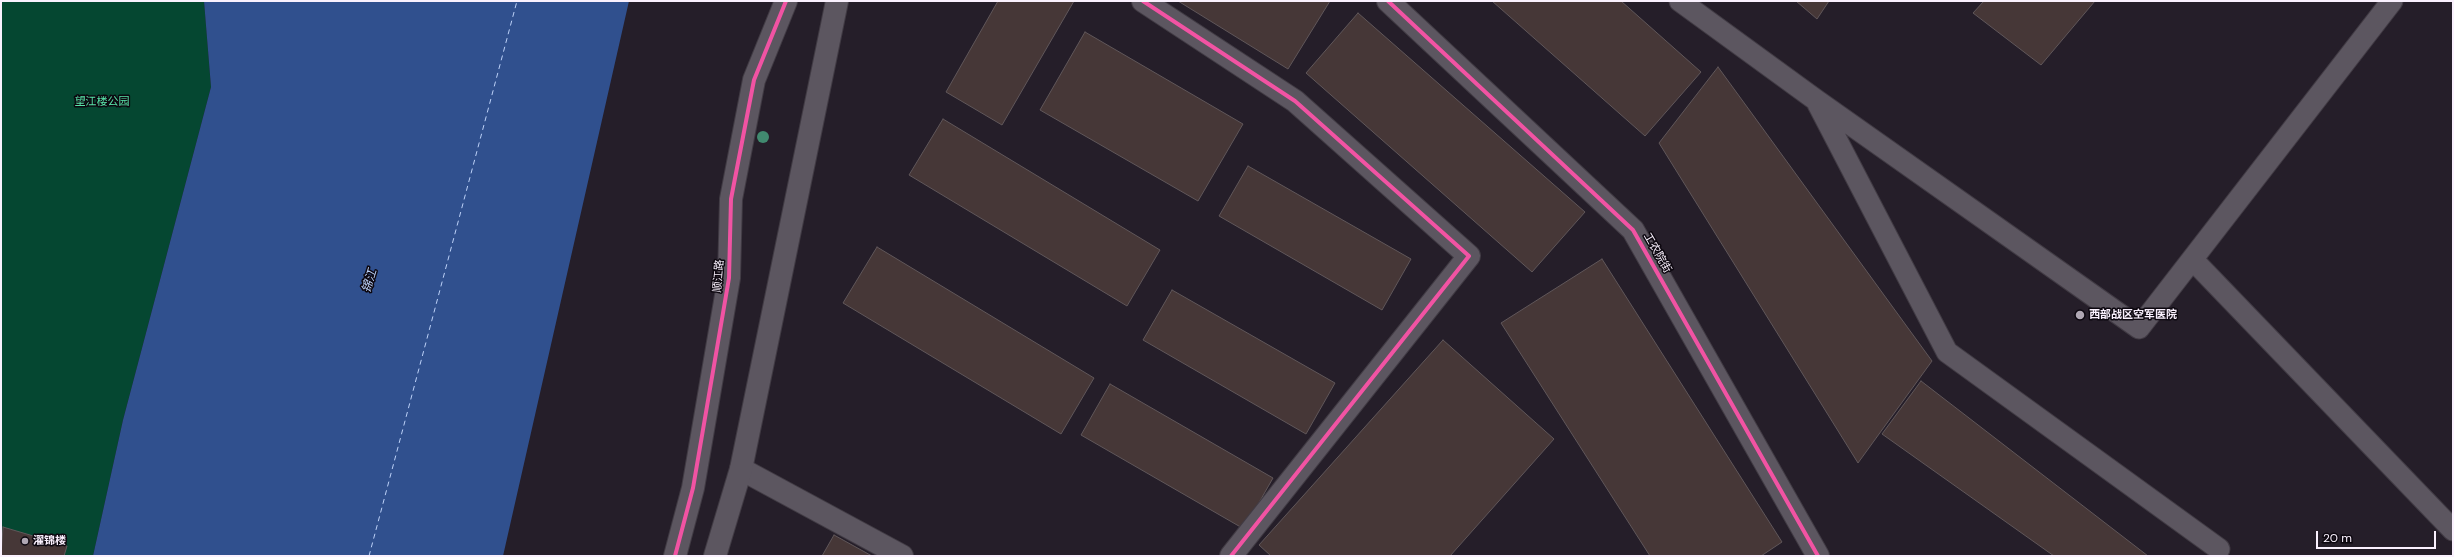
<!DOCTYPE html>
<meta charset="utf-8">
<style>
body{margin:0}
#map{position:relative;width:2454px;height:557px;overflow:hidden;background:#251e29;font-family:"DM Sans",sans-serif}
canvas{display:block}
.frame{position:absolute;inset:0;border:2px solid #faf1fe;pointer-events:none}
.scale{position:absolute;left:2316px;top:531px;width:120px;height:18px;box-sizing:border-box;border:2px solid #faf1fe;border-top:0;padding-left:5px;font-size:12px;line-height:14px;white-space:nowrap;color:#faf1fe;-webkit-text-stroke:3px #0c070f;paint-order:stroke}
</style>
<div id="map">
<canvas width="2454" height="557"></canvas>
<div class="frame"></div>
<div class="scale">20 m</div>
</div>
<script>
const c = document.querySelector('canvas').getContext('2d');
c.lineJoin = 'round';
function fill(path, color) {
  c.fillStyle = color;
  c.fill(path, 'evenodd');
}
function toPath(rows) {
  const path = new Path2D();
  for (const r of rows) {
    path.moveTo(r[0], r[1]);
    for (let i = 2; i < r.length; i += 2) path.lineTo(r[i], r[i + 1]);
  }
  return path;
}
function stroke(path, color, width, dash) {
  c.strokeStyle = color;
  c.lineWidth = width;
  c.lineCap = dash ? 'butt' : 'round';
  c.setLineDash(dash || []);
  c.stroke(path);
}
function label(font, color, halo, rows, align = 'center') {
  c.font = font + ' "DM Sans","Noto Sans SC",sans-serif';
  c.lineWidth = 3;
  c.setLineDash([]);
  c.textBaseline = 'middle';
  c.strokeStyle = halo;
  c.fillStyle = color;
  for (const [text, x, y, turn = 0] of rows) {
    c.save();
    c.translate(x, y);
    c.rotate((+turn || 0) * Math.PI / 180);
    c.textAlign = isNaN(turn) ? turn : align;
    if (halo) c.strokeText(text, 0, 0);
    c.fillText(text, 0, 0);
    c.restore();
  }
}
fill(toPath([
 [1,1,204,1,211,87,123,420,93,556,1,556]
]), '#054731');
fill(toPath([
 [204,1,629,1,503,556,93,556,123,420,211,87]
]), '#30508e');
stroke(toPath([
 [369,556,517,1]
]), '#bcd1f8', 1, [5, 4]);
const building = toPath([
 [998,1,1074,1,1002,125,946,92,998,1],
 [1178,1,1330,1,1288,69,1178,1],
 [1492,1,1621,1,1701,72,1645,136,1492,1],
 [1796,1,1829,1,1817,19,1796,1],
 [1984,1,2095,1,2041,65,1973,13,1984,1],
 [1358,13,1585,212,1532,272,1306,73,1358,13],
 [1085,32,1243,124,1198,201,1040,110,1085,32],
 [1718,67,1932,361,1858,463,1659,143,1718,67],
 [943,119,1160,250,1127,306,909,175,943,119],
 [1248,166,1411,259,1382,310,1219,216,1248,166],
 [877,247,1094,378,1061,434,843,303,877,247],
 [1602,259,1782,542,1761,556,1650,556,1501,323,1602,259],
 [1172,290,1335,383,1306,434,1143,340,1172,290],
 [1443,340,1554,439,1450,556,1271,556,1259,545,1443,340],
 [1921,381,2148,556,2054,556,1882,434,1921,381],
 [1110,384,1273,478,1244,529,1081,435,1110,384],
 [3,527,67,546,64,556,1,556,3,527],
 [834,535,872,556,822,556,834,535]
]);
fill(building, '#463737');
stroke(building, '#60575a', 1);
const service = toPath([
 [1680,1,1816,100,2139,328,2392,1],
 [1818,104,1947,352,2219,549],
 [2193,260,2453,530]
]);
const minor = toPath([
 [1143,1,1295,101,1469,256,1231,556],
 [1388,1,1633,230,1818,556],
 [741,469,902,556]
]);
const secondary = toPath([
 [675,556,693,488,729,278,731,199,754,80,786,1],
 [715,556,741,469,837,1]
]);
stroke(service, '#413b44', 23);
stroke(minor, '#413b44', 24);
stroke(secondary, '#413b44', 24);
stroke(service, '#5c5660', 21);
stroke(minor, '#5c5660', 22);
stroke(secondary, '#5c5660', 22);
stroke(toPath([
 [1143,1,1295,101,1469,256,1231,556],
 [1388,1,1633,230,1818,556],
 [675,556,693,488,729,278,731,199,754,80,786,1]
]), '#f153a3', 4);
c.fillStyle = '#418a6f';
for (const [x, y] of [
 [763,137]
]) {
  c.beginPath();
  c.arc(x, y, 6, 0, 2 * Math.PI);
  c.fill();
}
for (const [x, y, r, color] of [
 [2080,315,5,"#afa7b3"],
 [25,541,4,"#afa7b3"]
]) {
  const dot = new Path2D();
  dot.arc(x, y, r, 0, 2 * Math.PI);
  c.fillStyle = color;
  c.fill(dot);
  stroke(dot, '#0c070f', 1.5);
}
label('11px', '#58e3a8', '#0c070f', [
 ["望江楼公园",102,102]
]);
label('11px', '#faf1fe', '#0c070f', [
 ["工农院街",1657,253,60],
 ["顺江路",719,276,-85]
]);
label('bold 11px', '#faf1fe', '#0c070f', [
 ["西部战区空军医院",2089,315],
 ["濯锦楼",33,541]
], 'left');
label('italic 12px', '#bcd1f8', '#0c070f', [
 ["锦江",370,281,-73]
]);
</script>
